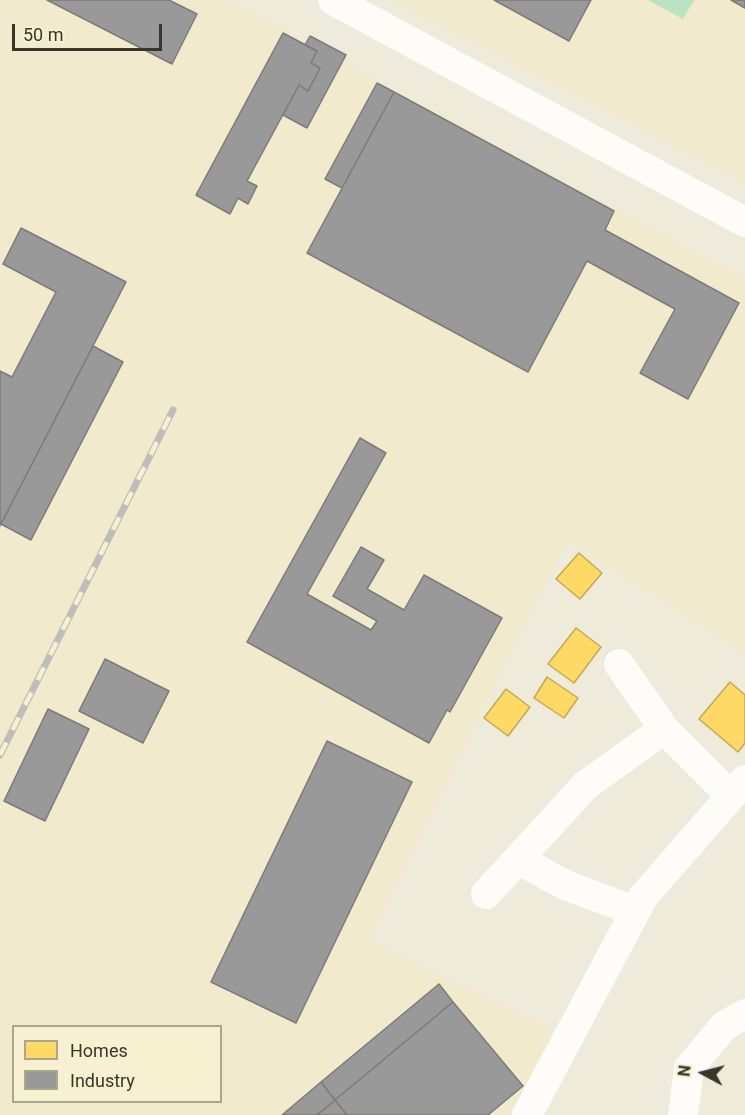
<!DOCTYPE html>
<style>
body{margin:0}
#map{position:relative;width:745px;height:1115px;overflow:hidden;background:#efebda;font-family:Roboto,sans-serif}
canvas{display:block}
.legend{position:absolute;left:12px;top:1025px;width:210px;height:78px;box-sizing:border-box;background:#f8f1d1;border:2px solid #aba68e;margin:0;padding:8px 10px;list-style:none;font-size:18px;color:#383529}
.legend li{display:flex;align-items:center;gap:12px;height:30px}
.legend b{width:30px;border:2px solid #aba68e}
.north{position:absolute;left:673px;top:1043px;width:60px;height:60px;-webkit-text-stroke:4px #f8f1d1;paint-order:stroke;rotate:277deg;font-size:16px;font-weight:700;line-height:24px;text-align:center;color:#383529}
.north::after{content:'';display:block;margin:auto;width:21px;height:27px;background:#383529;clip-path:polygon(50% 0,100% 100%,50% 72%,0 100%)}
.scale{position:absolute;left:12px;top:24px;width:150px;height:27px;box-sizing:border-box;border:3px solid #383529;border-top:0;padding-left:8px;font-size:18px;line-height:21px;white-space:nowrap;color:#383529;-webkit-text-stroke:4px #f8f1d1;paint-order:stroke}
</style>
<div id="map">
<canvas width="745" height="1115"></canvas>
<ul class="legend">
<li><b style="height:16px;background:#ffd966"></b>Homes</li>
<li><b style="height:16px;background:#999"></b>Industry</li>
</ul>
<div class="north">N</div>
<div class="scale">50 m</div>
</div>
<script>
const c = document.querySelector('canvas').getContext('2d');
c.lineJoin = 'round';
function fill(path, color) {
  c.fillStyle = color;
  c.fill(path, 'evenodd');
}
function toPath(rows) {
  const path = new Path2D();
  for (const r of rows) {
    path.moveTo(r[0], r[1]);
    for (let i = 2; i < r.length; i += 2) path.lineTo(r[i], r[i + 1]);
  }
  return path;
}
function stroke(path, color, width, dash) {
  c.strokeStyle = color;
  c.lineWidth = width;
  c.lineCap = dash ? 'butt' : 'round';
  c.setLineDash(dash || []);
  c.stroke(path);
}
fill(toPath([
 [0,0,224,0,261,17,745,279,745,654,567,540,368,940,549,1028,548,1091,531,1115,0,1115],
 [14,1026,220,1026,220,1102,14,1102],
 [391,0,745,0,745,182]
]), '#f1eacd');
fill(toPath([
 [648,0,694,0,683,19]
]), '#bae3c3');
const homes = toPath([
 [579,553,602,573,580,599,556,579,579,553],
 [576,628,601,647,574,683,548,664,576,628],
 [547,677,578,698,564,718,534,698,547,677],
 [730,682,745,695,745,743,738,752,699,719,730,682],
 [506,689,530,707,508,736,484,718,506,689]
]);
fill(homes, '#ffd966');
stroke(homes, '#c3a854', 1.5);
const industry = toPath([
 [47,0,169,0,197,14,172,64,47,0],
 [494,0,591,0,569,41,494,0],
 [731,0,745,0,745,8,731,0],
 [283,33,317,51,311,63,320,68,308,91,299,85,247,181,257,186,248,204,238,198,230,214,196,195,283,33],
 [310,36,346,55,307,128,283,115,299,85,308,91,320,68,311,63,317,51,305,45,310,36],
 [377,83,394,92,342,188,325,179,377,83],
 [394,92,614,211,605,230,739,303,688,399,640,373,675,309,587,261,528,372,307,253,394,92],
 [21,228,126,282,0,526,0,371,12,377,56,292,3,264,21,228],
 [93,346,123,362,31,540,1,524,93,346],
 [360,438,386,453,307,594,371,630,377,621,333,596,361,547,384,560,367,589,404,610,424,575,502,618,450,712,447,710,429,743,247,642,360,438],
 [105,659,169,691,143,743,79,711,105,659],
 [48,709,89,729,45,821,4,801,48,709],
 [327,741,412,782,296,1023,211,982,327,741],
 [439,984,453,1002,335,1100,321,1082,439,984],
 [453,1002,523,1086,488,1115,347,1115,335,1100,453,1002],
 [321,1082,335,1100,317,1115,282,1115,321,1082],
 [335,1100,347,1115,317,1115,335,1100]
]);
fill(industry, '#999');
stroke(industry, '#7c7b77', 1.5);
stroke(toPath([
 [333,0,745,222],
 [619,664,664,729],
 [518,859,565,885,635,911],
 [486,894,586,785,664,729,731,796],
 [527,1115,643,897,745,780],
 [683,1115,689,1068,724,1026,745,1014]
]), '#fdfcf9', 30);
const rail = toPath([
 [0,755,173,410]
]);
stroke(rail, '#bfbdb9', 7);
stroke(rail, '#f8f1d1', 4.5, [14]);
</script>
